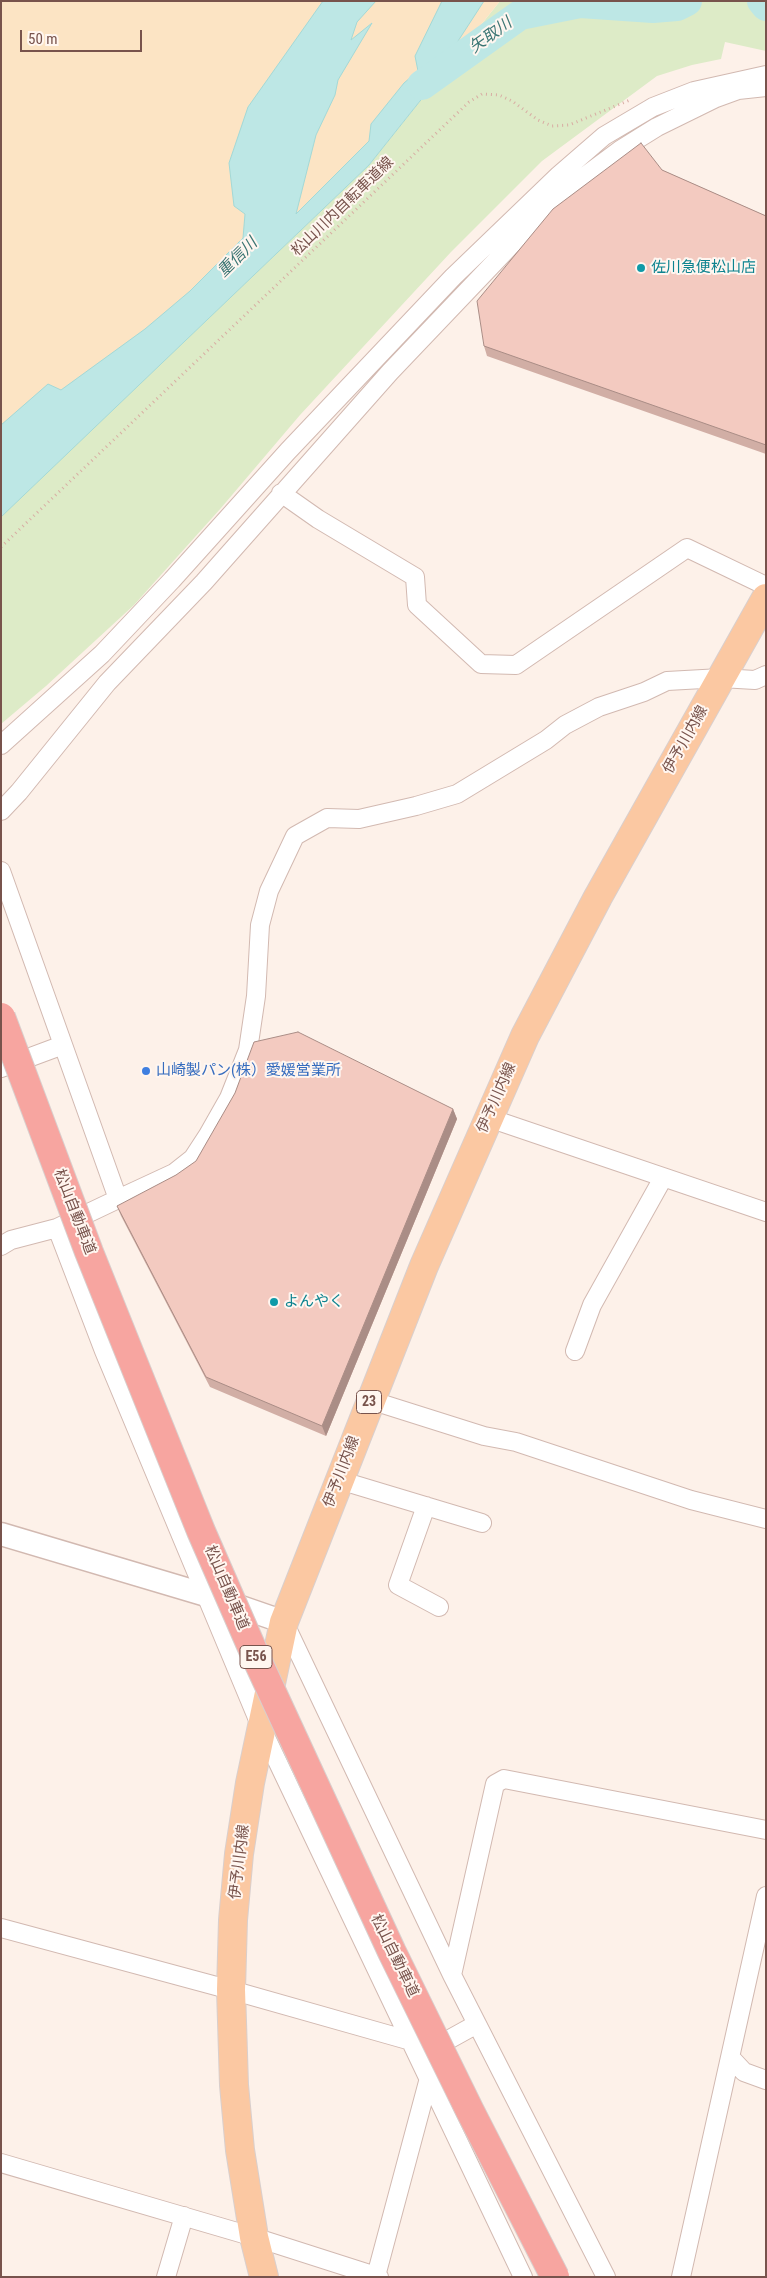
<!DOCTYPE html>
<meta charset="utf-8">
<style>
body{margin:0}
#map{position:relative;width:767px;height:2278px;overflow:hidden;background:#fdf1e9;font-family:"Roboto Condensed",sans-serif}
canvas{display:block}
.frame{position:absolute;inset:0;border:2px solid #78534c;pointer-events:none}
.scale{position:absolute;left:20px;top:30px;width:122px;height:22px;box-sizing:border-box;border:2px solid #78534c;border-top:0;padding-left:6px;font-size:15px;line-height:18px;white-space:nowrap;color:#78534c;-webkit-text-stroke:4px #fff6f0;paint-order:stroke}
</style>
<div id="map">
<canvas width="767" height="2278"></canvas>
<div class="frame"></div>
<div class="scale">50 m</div>
</div>
<script>
const c = document.querySelector('canvas').getContext('2d');
c.lineJoin = 'round';
function fill(path, color) {
  c.fillStyle = color;
  c.fill(path, 'evenodd');
}
function toPath(rows) {
  const path = new Path2D();
  for (const r of rows) {
    path.moveTo(r[0], r[1]);
    for (let i = 2; i < r.length; i += 2) path.lineTo(r[i], r[i + 1]);
  }
  return path;
}
function stroke(path, color, width, dash) {
  c.strokeStyle = color;
  c.lineWidth = width;
  c.lineCap = dash ? 'butt' : 'round';
  c.setLineDash(dash || []);
  c.stroke(path);
}
function label(font, color, halo, rows, align = 'center') {
  c.font = font + ' "Roboto Condensed","Noto Sans JP",sans-serif';
  c.lineWidth = 4;
  c.setLineDash([]);
  c.textBaseline = 'middle';
  c.strokeStyle = halo;
  c.fillStyle = color;
  for (const [text, x, y, turn = 0] of rows) {
    c.save();
    c.translate(x, y);
    c.rotate((+turn || 0) * Math.PI / 180);
    c.textAlign = isNaN(turn) ? turn : align;
    if (halo) c.strokeText(text, 0, 0);
    c.fillText(text, 0, 0);
    c.restore();
  }
}
fill(toPath([
 [500,1,766,1,766,51,725,42,721,59,692,65,657,76,542,161,451,252,300,415,221,508,134,605,46,686,1,724,1,516,369,165]
]), '#ddebc7');
fill(toPath([
 [1,1,500,1,369,165,1,516]
]), '#fce4c4');
const water = toPath([
 [323,1,376,1,357,22,351,40,372,23,338,80,335,95,316,135,296,214,369,141,371,124,404,83,418,71,415,56,442,1,484,1,449,55,428,91,369,165,1,517,1,425,48,384,61,390,145,329,190,291,243,238,245,214,234,206,229,163,248,107,323,1]
]);
fill(water, '#bde7e5');
stroke(water, '#a3d9d7', 1);
stroke(toPath([
 [762,1,766,6],
 [422,85,520,15,580,3,653,8,677,6,687,1]
]), '#bde7e5', 30);
const minor = toPath([
 [281,493,318,519,415,577,417,605,481,664,516,665,687,548,766,586],
 [1,745,102,654,172,580,288,451,453,277,559,175,604,136,653,107,694,91,766,75],
 [1,811,19,792,107,683,204,582,390,372,531,224,577,182,620,150,657,127,716,98,738,90,766,87],
 [1,871,118,1199,57,1228,11,1240,1,1246],
 [1,1068,63,1045],
 [489,1118,766,1212],
 [118,1199,174,1173,193,1158,208,1135,229,1098,248,1050,256,996,260,925,269,891,295,836,327,818,359,819,416,806,457,794,546,740,565,725,599,707,644,692,667,681,721,678,755,680,766,675],
 [57,1228,104,1351,261,1727,523,2277],
 [575,1351,592,1305,663,1178],
 [370,1400,484,1436,516,1442,691,1500,766,1519],
 [339,1480,482,1523],
 [426,1506,398,1585,439,1607],
 [284,1622,452,1975,606,2277],
 [1,1928,231,1990,411,2041],
 [452,1975,495,1784,504,1779,766,1830],
 [430,2050,477,2024],
 [730,2057,744,2072,766,2080],
 [1,2163,254,2237,379,2277],
 [376,2276,429,2078],
 [166,2277,184,2216],
 [681,2277,766,1896]
]);
const tertiary = toPath([
 [1,1534,206,1595,284,1622]
]);
const primary = toPath([
 [264,2277,254,2237,240,2150,234,2085,231,1990,233,1920,239,1854,250,1783,284,1622,424,1266,525,1036,598,897,766,598]
]);
stroke(minor, '#d2b9b1', 20);
stroke(tertiary, '#d2b9b1', 25);
stroke(primary, '#d9cfcd', 30);
stroke(toPath([
 [1,547,469,102,482,94,499,95,512,101,538,120,552,126,569,125,630,100]
]), '#d8ada3', 3, [1, 4]);
stroke(minor, '#fff', 18);
stroke(tertiary, '#fff', 22);
stroke(primary, '#fbc8a2', 28);
const motorwayBridge = toPath([
 [1,1017,89,1252,201,1531,259,1664,392,1952,470,2111,555,2277]
]);
stroke(motorwayBridge, '#d9cfcd', 30, []);
stroke(motorwayBridge, '#f7a5a0', 28);
fill(toPath([
 [662,170,766,216,766,454,487,356,484,346],
 [453,1109,457,1119,326,1436,210,1387,121,1216,117,1206]
]), '#d1aea5');
fill(toPath([
 [453,1109,457,1119,326,1436,322,1426]
]), '#aa8d86');
const building = toPath([
 [641,143,662,170,766,216,766,445,484,346,477,301,553,209,641,143],
 [298,1032,453,1109,322,1426,206,1377,117,1206,176,1175,196,1161,235,1093,254,1042,298,1032]
]);
fill(building, '#f3cac0');
stroke(building, '#aa8d86', 1);
for (const [x, y, r, color] of [
 [641,268,5,"#0f9aa8"],
 [146,1071,5,"#3f7fe0"],
 [274,1302,5,"#0f9aa8"]
]) {
  const dot = new Path2D();
  dot.arc(x, y, r, 0, 2 * Math.PI);
  c.fillStyle = color;
  c.fill(dot);
  stroke(dot, '#fff6f0', 2);
}
for (const [x, y, w] of [
 [369,1402,25],
 [256,1657,32]
]) {
  const box = new Path2D();
  box.roundRect(x - w / 2, y - 11.5, w, 23, 4);
  c.fillStyle = '#fff6f0';
  c.fill(box);
  stroke(box, '#78534c', 1);
}
label('bold 14px', '#78534c', null, [
 ["23",369,1402],
 ["E56",256,1657]
]);
label('15px', '#78534c', '#fff6f0', [
 ["松山川内自転車道線",343,207,-44],
 ["伊予川内線",686,740,-61],
 ["伊予川内線",497,1098,-66],
 ["松山自動車道",74,1212,69],
 ["伊予川内線",342,1472,-69],
 ["松山自動車道",226,1588,67],
 ["伊予川内線",240,1862,-83],
 ["松山自動車道",394,1956,64]
]);
label('15px', '#0d838f', '#fff6f0', [
 ["佐川急便松山店",651,268],
 ["よんやく",284,1302]
], 'left');
label('15px', '#366cbe', '#fff6f0', [
 ["山崎製パン(株）愛媛営業所",156,1071]
], 'left');
label('italic 16px', '#3c7674', '#fff6f0', [
 ["矢取川",491,36,-36],
 ["重信川",238,258,-45]
]);
</script>
